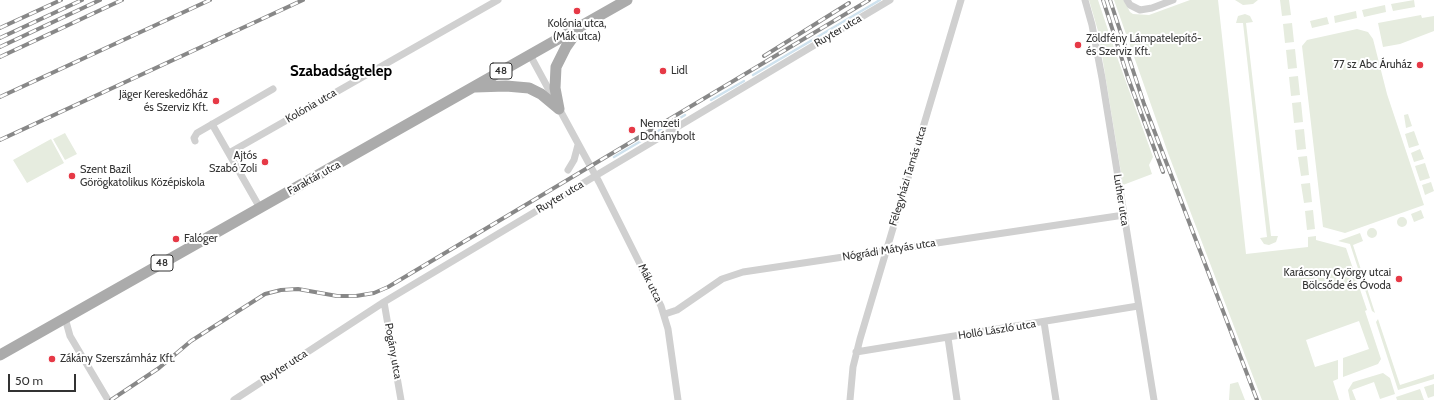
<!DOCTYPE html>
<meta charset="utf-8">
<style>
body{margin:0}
#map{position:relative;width:1434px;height:400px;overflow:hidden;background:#fff;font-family:Cabin,sans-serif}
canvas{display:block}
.scale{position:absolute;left:8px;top:374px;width:68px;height:18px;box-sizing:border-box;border:2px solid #333;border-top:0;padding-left:5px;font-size:12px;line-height:14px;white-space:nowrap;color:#333;-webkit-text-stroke:3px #fff;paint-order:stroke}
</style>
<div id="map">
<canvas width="1434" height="400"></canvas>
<div class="scale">50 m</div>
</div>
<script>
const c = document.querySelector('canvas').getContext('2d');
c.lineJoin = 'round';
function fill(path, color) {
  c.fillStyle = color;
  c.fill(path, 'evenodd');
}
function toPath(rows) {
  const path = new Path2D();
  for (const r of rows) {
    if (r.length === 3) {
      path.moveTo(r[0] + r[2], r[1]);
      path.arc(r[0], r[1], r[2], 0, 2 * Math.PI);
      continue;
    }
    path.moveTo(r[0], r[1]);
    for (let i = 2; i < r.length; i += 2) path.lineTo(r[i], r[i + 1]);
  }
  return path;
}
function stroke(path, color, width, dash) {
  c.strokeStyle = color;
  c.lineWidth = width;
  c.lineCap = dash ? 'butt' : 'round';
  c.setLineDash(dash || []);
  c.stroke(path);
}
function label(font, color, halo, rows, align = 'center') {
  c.font = font + ' Cabin,sans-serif';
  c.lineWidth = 4;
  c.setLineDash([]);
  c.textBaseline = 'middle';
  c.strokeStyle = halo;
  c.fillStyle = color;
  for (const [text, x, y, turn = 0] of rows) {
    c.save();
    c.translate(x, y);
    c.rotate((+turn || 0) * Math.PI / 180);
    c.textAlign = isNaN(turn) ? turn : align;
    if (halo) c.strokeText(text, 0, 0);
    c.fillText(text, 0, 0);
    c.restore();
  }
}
fill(toPath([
 [1089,0,1098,0,1116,54,1153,157,1149,165,1152,174,1123,185,1098,31],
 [1114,0,1124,0,1130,12,1133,14,1149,15,1190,0,1218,0,1246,254,1308,247,1308,237,1316,236,1316,240,1346,248,1367,310,1365,311,1381,359,1378,364,1343,377,1343,358,1369,349,1359,321,1306,340,1315,367,1338,360,1338,379,1333,381,1339,400,1262,400,1168,153],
 [1235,0,1258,0,1253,4,1243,5],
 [1280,0,1289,0,1291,15,1282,16],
 [1414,0,1415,7,1393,11,1391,4],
 [1385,5,1386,12,1364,17,1362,10],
 [1356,11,1357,18,1335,23,1334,16],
 [1245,14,1250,16,1253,22,1246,23,1271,236,1278,236,1276,242,1269,245,1264,244,1260,238,1267,237,1243,23,1236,23,1238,16],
 [1421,15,1422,18,1434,16,1434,31,1400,44,1383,47,1378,23],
 [1327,17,1329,24,1312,28,1310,21],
 [1292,23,1294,42,1285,43,1283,24],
 [1357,29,1368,32,1373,39,1387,94,1424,205,1345,233,1323,227,1302,46,1307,40],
 [1295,49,1297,68,1288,69,1286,50],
 [1298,76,1300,95,1291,96,1289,77],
 [1301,102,1303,122,1294,123,1292,103],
 [1408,114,1412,126,1406,128,1404,115],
 [1304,129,1306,149,1297,150,1295,130],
 [1414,131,1419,145,1409,148,1405,134],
 [65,133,77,154,65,160,53,139],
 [51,139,64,163,27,183,13,160],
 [1420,149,1424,159,1414,162,1411,153],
 [1307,156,1309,175,1301,176,1298,157],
 [1425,163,1430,178,1420,181,1415,166],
 [1431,182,1434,191,1425,195,1422,185],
 [1310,183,1312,202,1304,203,1301,184],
 [1313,210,1315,229,1307,230,1305,211],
 [1421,210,1424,218,1414,222,1411,214],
 [1402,222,5],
 [1372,233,5],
 [1360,233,1363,241,1353,245,1375,313,1372,311,1350,244,1338,241],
 [1378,319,1400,385,1434,374,1434,379,1398,390,1376,322],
 [1383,373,1390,378,1395,394,1380,399,1374,382,1352,390,1356,400,1350,400,1348,390,1353,382],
 [1238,382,1245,400,1229,400,1230,384],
 [1434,384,1434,396,1428,398,1424,387],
 [1420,389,1424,400,1397,400,1396,397]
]), '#e6ecdf');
stroke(toPath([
 [753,75,880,0],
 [711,100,744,81],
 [614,157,685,115]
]), '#cfe2ee', 2.5);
stroke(toPath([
 [1085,0,1092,25,1102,78,1154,400],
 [1127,0,1130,5,1140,10,1152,8,1173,0],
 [530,55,599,182,661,306,668,329,678,400],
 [212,124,260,208],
 [195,141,194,138,197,133,273,89],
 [229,153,498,0],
 [568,170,574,160,578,145],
 [384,302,401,400],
 [665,314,677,310,722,279,743,272,1124,215],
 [65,318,70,336,108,400],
 [1044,322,1056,400],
 [948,338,957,400],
 [856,352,1138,306],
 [234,400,384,302,890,0],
 [850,400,853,367,860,339,961,0]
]), '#d0d0d0', 7);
stroke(toPath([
 [475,87,506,86,529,88,541,94,559,109],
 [559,109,555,88,556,67,566,47,578,30],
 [0,355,627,0]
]), '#ababab', 11);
const rail = toPath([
 [1103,0,1128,78,1163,172],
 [1110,0,1144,104,1257,400],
 [0,28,61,0],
 [0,38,82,0],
 [0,47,100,0],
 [764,56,849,3],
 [0,57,122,0],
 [0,97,210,0],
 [0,140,303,0],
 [111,400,159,368,191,341,265,294,281,290,298,289,337,296,356,296,374,293,388,287,869,0]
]);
stroke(rail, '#888', 4);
stroke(rail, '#fff', 2.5, [8]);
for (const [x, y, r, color] of [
 [577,11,4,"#e63946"],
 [1078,45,4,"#e63946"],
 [1420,65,4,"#e63946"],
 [663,71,4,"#e63946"],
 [216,101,4,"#e63946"],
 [632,130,4,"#e63946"],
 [265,162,4,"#e63946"],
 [72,176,4,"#e63946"],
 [176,239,4,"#e63946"],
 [1399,279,4,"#e63946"],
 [52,359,4,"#e63946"]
]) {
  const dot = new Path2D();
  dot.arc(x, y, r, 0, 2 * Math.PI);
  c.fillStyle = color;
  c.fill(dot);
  stroke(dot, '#fff', 1.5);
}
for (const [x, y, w] of [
 [501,71,22],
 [162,263,22]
]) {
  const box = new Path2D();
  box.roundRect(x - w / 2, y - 8, w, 16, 3);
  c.fillStyle = '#fff';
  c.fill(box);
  stroke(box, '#333', 1);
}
label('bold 10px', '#333', null, [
 ["48",501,71],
 ["48",162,263]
]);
label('11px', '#333', '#fff', [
 ["Kolónia utca,",577,24,"center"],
 ["(Mák utca)",577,37,"center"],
 ["Zöldfény Lámpatelepítő-",1086,39],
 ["és Szerviz Kft.",1086,52],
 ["77 sz Abc Áruház",1412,65,"right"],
 ["Lidl",671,71],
 ["Jäger Kereskedőház",208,95,"right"],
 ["és Szerviz Kft.",208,108,"right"],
 ["Nemzeti",640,124],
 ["Dohánybolt",640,137],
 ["Ajtós",257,156,"right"],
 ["Szabó Zoli",257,169,"right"],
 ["Szent Bazil",80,170],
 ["Görögkatolikus Középiskola",80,183],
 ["Falóger",184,239],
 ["Karácsony György utcai",1391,273,"right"],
 ["Bölcsőde és Óvoda",1391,286,"right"],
 ["Zákány Szerszámház Kft.",60,359]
], 'left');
label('11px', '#333', '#fff', [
 ["Ruyter utca",838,31,-31],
 ["Kolónia utca",311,106,-30],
 ["Félegyházi Tamás utca",908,176,-73],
 ["Faraktár utca",314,178,-29],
 ["Ruyter utca",560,197,-31],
 ["Luther utca",1121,200,81],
 ["Nógrádi Mátyás utca",889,250,-9],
 ["Mák utca",650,283,64],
 ["Holló László utca",997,330,-9],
 ["Pogány utca",393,351,80],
 ["Ruyter utca",284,367,-33]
]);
label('bold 15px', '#000', '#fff', [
 ["Szabadságtelep",341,72]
]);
</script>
